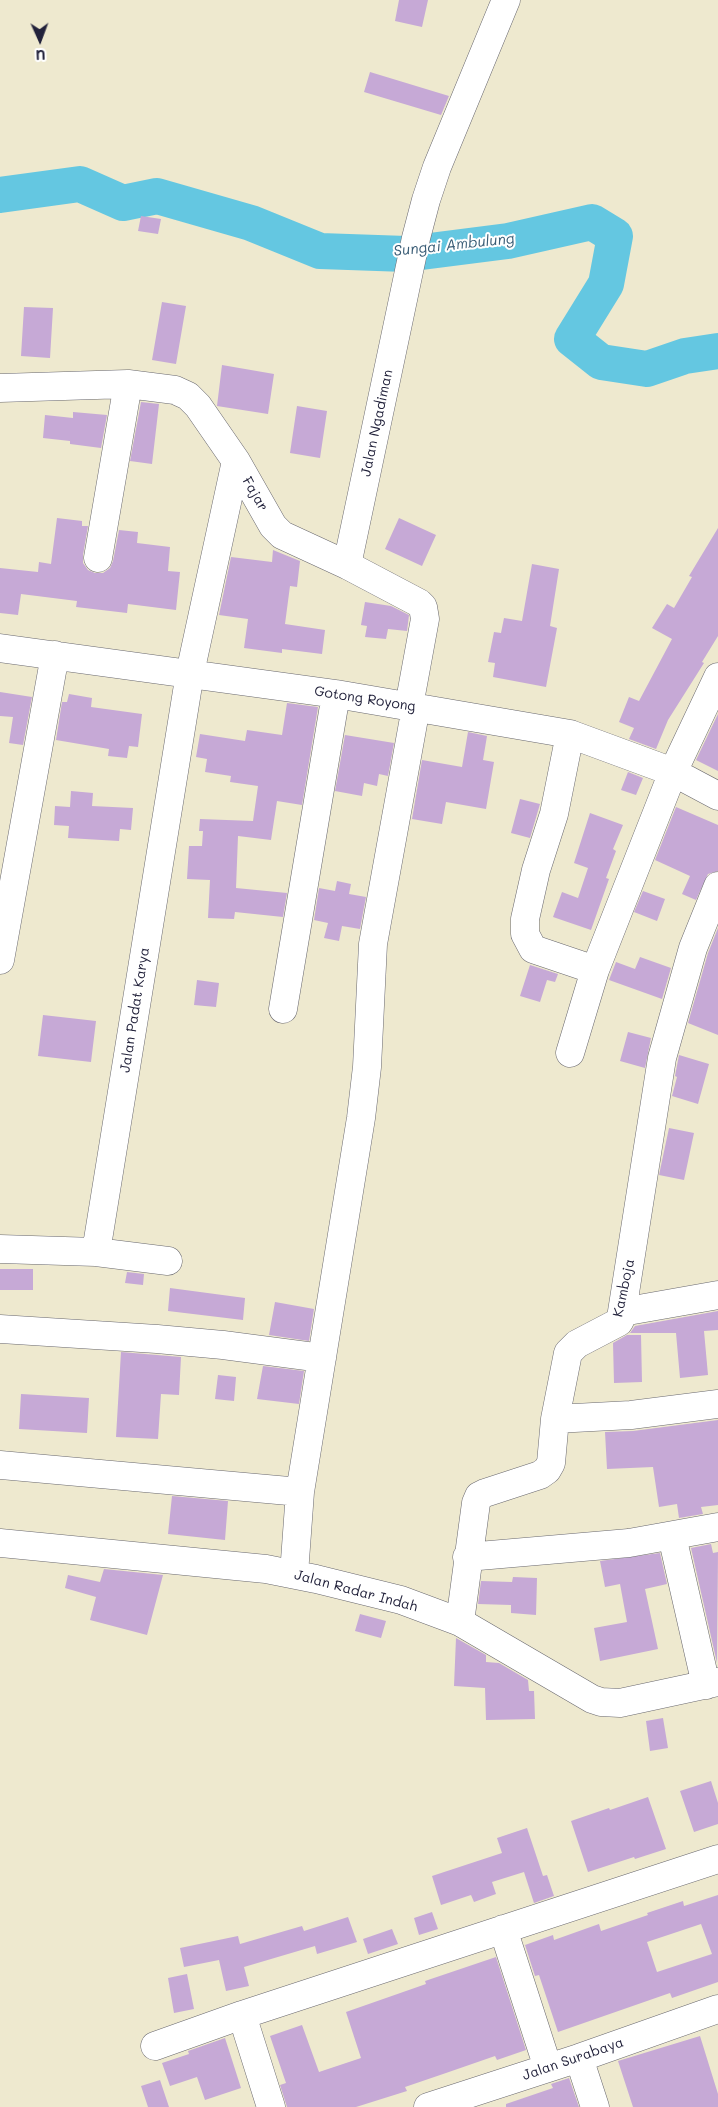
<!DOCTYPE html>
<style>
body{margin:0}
#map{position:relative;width:718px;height:2107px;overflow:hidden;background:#eee9cf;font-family:Mali,sans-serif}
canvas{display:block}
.north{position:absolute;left:15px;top:15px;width:50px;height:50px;-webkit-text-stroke:4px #fff;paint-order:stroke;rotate:178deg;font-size:14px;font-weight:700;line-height:20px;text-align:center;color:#22223b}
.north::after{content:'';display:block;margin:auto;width:18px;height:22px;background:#22223b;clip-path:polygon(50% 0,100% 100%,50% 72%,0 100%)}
</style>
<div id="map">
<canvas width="718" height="2107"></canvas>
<div class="north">U</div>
</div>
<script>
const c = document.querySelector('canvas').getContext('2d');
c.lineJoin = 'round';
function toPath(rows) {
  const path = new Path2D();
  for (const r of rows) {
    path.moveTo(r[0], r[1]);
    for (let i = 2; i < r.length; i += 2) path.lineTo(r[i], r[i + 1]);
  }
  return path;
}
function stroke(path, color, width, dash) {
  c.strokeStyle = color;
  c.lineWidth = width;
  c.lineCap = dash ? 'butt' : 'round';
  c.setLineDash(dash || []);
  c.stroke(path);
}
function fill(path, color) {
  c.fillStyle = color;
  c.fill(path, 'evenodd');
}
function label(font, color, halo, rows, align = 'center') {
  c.font = font + ' Mali,sans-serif';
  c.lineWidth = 4;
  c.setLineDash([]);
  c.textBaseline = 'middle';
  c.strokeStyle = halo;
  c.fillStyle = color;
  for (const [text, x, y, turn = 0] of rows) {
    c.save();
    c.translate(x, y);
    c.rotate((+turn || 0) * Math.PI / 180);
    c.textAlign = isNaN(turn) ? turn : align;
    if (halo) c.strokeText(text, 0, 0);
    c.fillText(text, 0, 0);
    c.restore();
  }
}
stroke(toPath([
 [0,195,80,184,123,203,157,196,251,223,320,251,406,254,508,241,592,222,615,236,606,284,572,339,601,362,647,369,685,356,718,351]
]), '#64c7e1', 36);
fill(toPath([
 [399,0,428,0,422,27,395,21],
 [370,72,449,96,441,115,364,92],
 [141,216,161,219,158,234,138,231],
 [162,302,186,306,176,364,152,360],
 [24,307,53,308,50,358,21,356],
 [222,365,274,374,268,414,217,406],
 [141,402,159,404,152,464,130,461],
 [297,406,327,411,320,458,290,453],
 [73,412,107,415,101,448,70,444,70,441,43,438,45,415,73,418],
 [57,518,82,521,82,526,88,526,83,555,83,563,88,570,95,573,103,573,110,568,113,561,119,530,138,532,137,543,170,547,168,571,180,572,176,610,128,604,127,613,76,607,77,601,21,594,18,615,0,613,0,568,38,572,39,562,51,564],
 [399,518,436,535,422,566,385,549],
 [718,528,718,636,702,662,704,663,668,720,656,749,629,739,634,728,619,722,629,697,639,701,672,639,652,628,667,604,674,608,692,577,689,576],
 [273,550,300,561,297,587,290,586,285,624,325,630,322,654,282,649,282,653,244,648,248,619,219,615,231,557,272,562],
 [532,564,559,569,550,626,557,628,546,687,493,677,495,663,488,662,494,632,501,633,504,618,522,621],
 [365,602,391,606,409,615,407,631,388,629,386,639,365,637,367,626,361,625],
 [0,692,32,697,23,745,9,743,13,717,0,716],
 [69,694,92,698,91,707,142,714,138,747,129,746,127,758,108,756,109,749,56,740,62,702,67,702],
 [287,703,318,707,302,805,277,801,271,840,238,836,236,888,287,893,283,917,235,912,234,919,208,918,210,880,187,879,189,846,202,846,203,831,199,831,200,819,253,821,258,786,230,782,231,776,205,772,207,759,196,757,200,734,245,741,247,730,282,735],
 [718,714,718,771,696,760],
 [468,732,487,736,483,760,494,762,486,809,446,802,442,824,412,819,422,760,462,767],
 [345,735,394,743,388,776,379,774,377,786,364,783,362,796,335,791],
 [628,772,643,778,636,795,621,790],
 [71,791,93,793,92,806,133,808,131,830,120,829,119,841,68,838,69,826,54,825,55,806,70,807],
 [520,799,540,804,530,838,511,833],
 [676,807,718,825,718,871,708,874,696,900,682,894,690,876,655,860],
 [590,813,623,825,613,849,616,851,606,878,609,879,591,930,553,917,562,892,578,898,588,868,574,863],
 [337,881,351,884,349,894,366,897,360,929,342,926,339,941,324,938,328,923,314,920,319,888,335,891],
 [643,891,665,899,657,921,634,912],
 [718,928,718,1035,688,1023,708,953],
 [640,957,671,968,662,999,609,980,616,962,635,969],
 [530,965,558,974,555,982,547,980,540,1002,520,996],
 [197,980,219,983,216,1007,194,1005],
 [43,1015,96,1021,91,1062,38,1056],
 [628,1032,651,1038,645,1068,620,1061],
 [679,1055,709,1064,698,1104,672,1096,677,1077,675,1076],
 [669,1128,694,1133,684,1180,659,1175],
 [0,1269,33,1269,33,1290,0,1290],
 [127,1272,144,1274,143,1285,125,1283],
 [170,1288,245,1298,243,1320,168,1311],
 [275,1302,314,1309,309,1341,269,1335],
 [718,1311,718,1330,704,1331,708,1375,680,1378,676,1333,630,1333,635,1326],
 [627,1335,641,1335,642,1382,614,1383,613,1343],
 [121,1352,181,1357,179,1395,161,1394,158,1439,116,1437],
 [263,1366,304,1371,299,1404,257,1399],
 [218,1375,236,1377,234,1401,215,1399],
 [21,1394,89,1398,87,1433,19,1429],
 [718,1420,718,1505,701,1507,703,1514,679,1518,677,1504,659,1507,653,1467,607,1469,605,1432,633,1431],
 [172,1496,228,1501,225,1540,168,1534],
 [711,1544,713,1553,718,1552,717,1663,691,1548],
 [660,1553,667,1584,645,1589,658,1649,600,1661,594,1628,627,1622,620,1584,605,1587,600,1561],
 [104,1569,163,1575,147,1635,90,1620,96,1597,65,1588,68,1575,100,1582],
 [513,1577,537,1578,536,1615,511,1613,511,1605,478,1604,481,1581,512,1582],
 [360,1614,386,1621,381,1638,355,1631],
 [456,1638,486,1655,486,1662,499,1663,528,1680,529,1691,534,1691,535,1719,486,1720,485,1688,454,1686],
 [663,1718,668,1748,650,1751,646,1721],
 [711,1781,718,1803,718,1824,694,1832,680,1791],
 [648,1797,666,1849,635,1859,634,1857,588,1872,571,1821,609,1808,610,1810],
 [527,1828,543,1876,547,1875,554,1896,534,1903,524,1872,492,1882,496,1894,474,1902,471,1895,441,1905,432,1876,502,1853,497,1838],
 [718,1895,718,1982,672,1998,670,1993,558,2032,539,1975,535,1976,525,1945,553,1935,554,1940,599,1924,601,1931,648,1915,647,1913,683,1901,684,1906],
 [701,1924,712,1954,657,1972,647,1942],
 [432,1912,438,1929,419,1935,414,1918],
 [348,1917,357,1942,317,1954,315,1946,244,1967,249,1986,226,1991,219,1960,184,1967,180,1948,238,1936,240,1944,302,1926,304,1931],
 [392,1929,398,1944,368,1954,363,1939],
 [496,1957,526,2050,497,2060,495,2056,446,2073,405,2087,407,2091,356,2107,287,2107,280,2085,286,2083,270,2036,302,2025,319,2072,361,2058,346,2012,426,1984,425,1981],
 [187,1974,194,2009,174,2013,168,1978],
 [700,2036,718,2094,718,2107,633,2107,618,2061],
 [225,2038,241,2088,205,2100,197,2077,170,2086,162,2063,189,2054,188,2051],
 [569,2078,579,2107,506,2107,506,2104,553,2088,551,2084],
 [160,2080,169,2107,148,2107,141,2086]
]), '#c6a9d6');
const minor = toPath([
 [0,388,128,384,175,390,188,396,198,406,236,461,273,526,282,535,347,565,419,603,423,607,425,619,409,706],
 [98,558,128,384],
 [347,565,416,238,426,200,437,167,506,0],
 [0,648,336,694,570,734,673,772,718,796],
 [570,734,554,814,536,870,525,919,525,934,533,949,595,970],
 [0,960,55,655],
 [283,1009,336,694],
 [570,1053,595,970,673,772,718,677],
 [0,1249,96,1252,190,673,236,461],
 [96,1252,168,1261],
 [622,1312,718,1295],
 [0,1329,157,1339,223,1345,322,1358],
 [555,1419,631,1415,718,1404],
 [0,1465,300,1492],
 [672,1536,706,1685],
 [0,1543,266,1569,316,1579,401,1600,460,1622,592,1699,601,1702,620,1703,718,1682],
 [467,1557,629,1543,718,1527],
 [294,1574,300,1492,361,1118,367,1067,373,944,416,707],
 [460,1622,476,1503,479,1496,485,1493,540,1475,547,1470,551,1463,555,1419,568,1353,577,1344,619,1322,621,1318,662,1058,693,948,718,886],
 [503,1929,548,2068],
 [242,2015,271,2107],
 [155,2046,242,2015,718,1859],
 [579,2058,595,2107],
 [428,2107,579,2058,718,2009]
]);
stroke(minor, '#69686f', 29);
stroke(minor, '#fff', 28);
label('14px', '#22223b', '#fff', [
 ["Jalan Ngadiman",377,423,-78],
 ["Fajar",255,494,60],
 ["Gotong Royong",365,699,9],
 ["Jalan Padat Karya",135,1010,-81],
 ["Kamboja",624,1288,-78],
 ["Jalan Radar Indah",356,1591,15],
 ["Jalan Surabaya",573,2059,-19]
]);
label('italic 15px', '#395c75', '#fff', [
 ["Sungai Ambulung",454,245,-6]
]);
</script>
